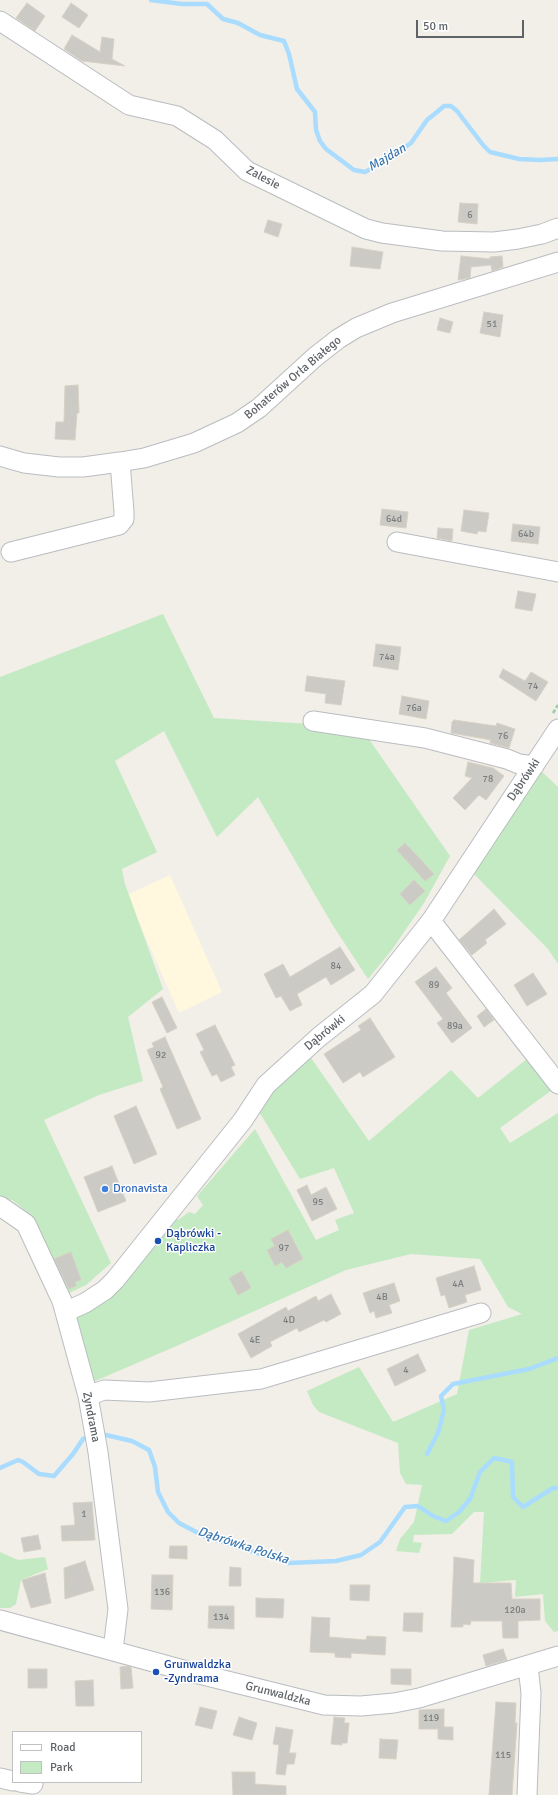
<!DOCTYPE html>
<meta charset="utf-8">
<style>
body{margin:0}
#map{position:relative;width:558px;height:1795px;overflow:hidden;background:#f1efe7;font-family:Signika,sans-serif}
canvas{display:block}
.legend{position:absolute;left:12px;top:1731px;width:130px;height:52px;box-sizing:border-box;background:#fff;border:1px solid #bfc1c3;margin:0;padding:5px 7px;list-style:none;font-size:12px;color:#5e6368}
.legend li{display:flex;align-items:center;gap:8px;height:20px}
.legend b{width:20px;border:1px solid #bfc1c3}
.scale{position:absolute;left:416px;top:20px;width:108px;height:18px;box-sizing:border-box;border:2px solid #5e6368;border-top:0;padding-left:5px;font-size:12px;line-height:14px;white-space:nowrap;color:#5e6368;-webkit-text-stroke:3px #fff;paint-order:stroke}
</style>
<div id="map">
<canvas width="558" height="1795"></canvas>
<ul class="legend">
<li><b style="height:5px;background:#fff"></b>Road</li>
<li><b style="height:11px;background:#c4eac3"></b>Park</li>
</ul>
<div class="scale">50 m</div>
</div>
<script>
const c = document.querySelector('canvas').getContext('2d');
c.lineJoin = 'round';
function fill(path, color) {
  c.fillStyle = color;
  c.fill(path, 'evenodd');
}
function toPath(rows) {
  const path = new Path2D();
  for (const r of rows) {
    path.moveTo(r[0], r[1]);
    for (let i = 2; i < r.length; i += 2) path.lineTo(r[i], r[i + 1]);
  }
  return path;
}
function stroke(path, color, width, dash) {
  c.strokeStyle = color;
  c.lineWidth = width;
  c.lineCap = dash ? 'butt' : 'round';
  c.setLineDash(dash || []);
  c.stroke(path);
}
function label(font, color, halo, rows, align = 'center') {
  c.font = font + ' Signika,sans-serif';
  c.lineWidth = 3;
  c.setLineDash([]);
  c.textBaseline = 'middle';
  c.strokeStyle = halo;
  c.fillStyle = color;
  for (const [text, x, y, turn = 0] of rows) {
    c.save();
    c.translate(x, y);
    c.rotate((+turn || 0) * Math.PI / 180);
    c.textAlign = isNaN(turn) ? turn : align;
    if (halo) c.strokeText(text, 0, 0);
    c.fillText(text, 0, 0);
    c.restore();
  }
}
fill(toPath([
 [170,875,222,992,179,1013,127,895]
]), '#fff7de');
fill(toPath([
 [163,614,214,718,310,724,364,732,450,856,424,903,391,951,368,979,332,924,258,797,217,837,164,731,115,761,157,852,122,869,125,884,163,989,128,1017,143,1081,99,1095,44,1120,111,1263,86,1285,67,1294,30,1214,12,1200,0,1198,0,677],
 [539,769,558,787,558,964,548,949,471,871],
 [309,1055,369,1141,451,1070,478,1098,528,1058,552,1090,500,1128,510,1143,558,1113,558,1631,554,1632,545,1621,543,1594,515,1597,516,1580,480,1583,484,1512,474,1512,452,1534,414,1535,413,1542,422,1543,419,1553,396,1551,400,1539,414,1522,422,1485,406,1484,400,1473,398,1443,319,1412,313,1405,307,1391,359,1367,393,1422,457,1394,469,1330,522,1314,508,1307,480,1259,411,1254,346,1270,181,1344,93,1382,72,1318,175,1216,178,1220,189,1212,195,1214,203,1205,197,1196,255,1129,316,1240,339,1230,335,1220,354,1213,334,1168,300,1179,258,1110,274,1086],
 [0,1552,18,1560,45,1557,48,1569,21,1580,16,1604,10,1608,0,1608]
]), '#c4eac3');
stroke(toPath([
 [151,0,182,4,207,4,223,19,238,23,260,35,284,41,289,54,297,89,315,112,316,130,320,141,326,149,354,170,365,172,386,161,411,143,427,120,437,112,444,106,451,106,457,111,483,145,490,152,519,159,540,160,558,159],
 [99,1436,106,1435,132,1441,149,1450,155,1467,158,1492,168,1512,179,1523,204,1536,289,1563,336,1561,361,1555,380,1542,405,1507,418,1506,433,1516,446,1521,459,1512,470,1499,480,1472,494,1458,512,1462,513,1497,523,1507,553,1488,558,1488],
 [427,1454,438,1433,444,1410,441,1396,453,1384,529,1369,558,1358],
 [0,1468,18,1460,23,1462,39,1474,54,1476,73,1454,83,1439,91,1437]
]), '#a9dcff', 4.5);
const building = toPath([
 [27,3,45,16,35,31,16,18,27,3],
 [71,3,88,15,79,28,62,17,71,3],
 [72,35,100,52,102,37,114,39,112,59,125,66,82,61,64,49,72,35],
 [460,203,478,204,477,224,458,222,460,203],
 [268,220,282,224,278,237,264,232,268,220],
 [352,247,383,252,380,269,350,266,352,247],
 [461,256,490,259,490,257,502,256,503,267,492,271,491,265,471,267,470,278,458,280,461,256],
 [484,312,503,315,500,337,480,333,484,312],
 [440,318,453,322,450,333,437,330,440,318],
 [78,385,79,413,77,413,75,440,55,439,56,422,64,422,65,386,78,385],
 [382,509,408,512,406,528,380,525,382,509],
 [464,510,489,513,486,532,478,531,477,534,461,531,464,510],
 [513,524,540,527,538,544,511,541,513,524],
 [438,528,453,529,452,541,437,538,438,528],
 [518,591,536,594,532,611,515,608,518,591],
 [376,644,401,647,398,670,373,666,376,644],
 [503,669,525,681,531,672,548,682,536,701,499,677,503,669],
 [307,676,345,681,341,705,325,703,326,694,305,691,307,676],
 [402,696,429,701,426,719,399,714,402,696],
 [454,720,496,726,497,723,515,729,509,748,490,743,491,740,451,733,452,722,454,720],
 [468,762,493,768,504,776,486,800,479,795,465,810,453,798,472,778,465,776,468,762],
 [405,843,434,874,425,881,397,850,405,843],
 [414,880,425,891,410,905,400,894,414,880],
 [494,909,506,924,485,940,487,943,472,955,459,940,494,909],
 [340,947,355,970,331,985,326,977,297,994,302,1005,290,1011,281,996,276,998,264,974,283,964,290,977,340,947],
 [436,967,452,988,446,993,472,1028,452,1043,437,1023,443,1019,415,982,436,967],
 [533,973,547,994,527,1006,514,985,533,973],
 [162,997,177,1028,167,1033,152,1002,162,997],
 [486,1009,494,1020,484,1027,477,1016,486,1009],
 [370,1018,395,1057,363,1077,360,1072,343,1083,324,1054,361,1030,358,1026,370,1018],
 [215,1025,235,1065,231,1067,235,1075,221,1082,217,1074,212,1076,200,1052,204,1050,196,1034,215,1025],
 [165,1037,201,1119,177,1129,160,1089,163,1087,147,1050,154,1047,152,1043,165,1037],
 [136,1106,157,1154,134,1164,114,1116,136,1106],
 [112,1166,126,1201,98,1212,84,1177,112,1166],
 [307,1185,311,1195,326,1187,337,1209,312,1221,297,1190,307,1185],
 [288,1230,303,1259,286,1268,282,1262,275,1266,267,1250,275,1246,271,1239,288,1230],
 [71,1252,81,1280,75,1282,76,1286,69,1289,54,1259,71,1252],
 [474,1266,481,1290,465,1295,467,1302,449,1308,445,1295,441,1296,436,1278,474,1266],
 [242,1271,251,1288,238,1295,229,1278,242,1271],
 [394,1283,400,1301,389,1305,392,1313,376,1318,374,1311,370,1313,363,1293,394,1283],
 [331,1294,341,1314,326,1322,324,1320,299,1332,297,1328,270,1342,272,1346,251,1358,238,1334,286,1307,288,1311,316,1296,318,1301,331,1294],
 [418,1354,426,1371,395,1386,387,1369,418,1354],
 [92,1502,95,1540,62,1541,61,1526,75,1525,73,1503,92,1502],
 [38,1535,41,1549,24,1552,21,1538,38,1535],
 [170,1546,187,1546,187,1559,169,1558,170,1546],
 [454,1557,474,1560,473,1583,511,1583,512,1599,540,1599,540,1620,518,1621,518,1638,503,1638,502,1621,471,1621,470,1625,463,1624,463,1627,451,1627,454,1557],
 [85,1561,94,1590,65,1599,64,1568,85,1561],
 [230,1567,241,1568,241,1586,229,1586,230,1567],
 [45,1573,51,1603,31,1608,22,1580,45,1573],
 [152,1575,173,1575,172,1610,151,1609,152,1575],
 [350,1585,370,1585,369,1601,350,1600,350,1585],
 [256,1598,284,1599,283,1618,256,1617,256,1598],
 [209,1606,234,1606,234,1629,208,1628,209,1606],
 [404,1613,423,1613,422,1632,403,1631,404,1613],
 [312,1617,330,1618,329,1637,366,1640,367,1636,386,1637,385,1655,351,1653,351,1658,335,1657,335,1653,310,1652,312,1617],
 [503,1649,507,1660,486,1666,483,1655,503,1649],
 [128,1666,131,1667,133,1688,121,1689,120,1667,128,1666],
 [28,1669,47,1669,47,1688,28,1688,28,1669],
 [391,1669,411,1669,411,1685,391,1684,391,1669],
 [93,1680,94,1706,76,1706,75,1681,93,1680],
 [496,1702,516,1703,515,1723,517,1723,512,1795,489,1795,496,1702],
 [200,1707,217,1711,212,1729,195,1725,200,1707],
 [444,1709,444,1727,453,1727,453,1740,438,1739,438,1729,419,1729,419,1710,444,1709],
 [239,1717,257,1723,252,1740,233,1735,239,1717],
 [334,1717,345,1718,344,1723,349,1723,347,1743,342,1743,342,1745,331,1744,334,1717],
 [276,1727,293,1730,289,1753,296,1753,294,1764,287,1764,285,1775,276,1774,279,1745,273,1744,276,1727],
 [380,1739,398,1740,396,1759,379,1758,380,1739],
 [232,1772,255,1772,255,1784,286,1786,286,1795,233,1795,232,1772]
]);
fill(building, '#cccac4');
stroke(building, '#d7d1c5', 1);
const minor = toPath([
 [0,21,129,105,177,116,215,140,247,171,366,229,382,233,442,241,494,242,518,239,542,234,558,228],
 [0,456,24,463,59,467,83,467,120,462,144,458,194,443,237,423,259,408,315,357,338,339,356,328,392,313,558,262],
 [397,542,558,572],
 [11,552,119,525,124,519,124,512,120,462],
 [313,721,425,738,507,759,519,764,534,766],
 [431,921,558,1084],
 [0,1206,26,1224,62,1301,88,1396,98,1452,118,1609,113,1650],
 [65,1312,85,1303,105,1290,115,1280,243,1120,266,1085,319,1037,373,994,431,921,558,729],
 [88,1396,104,1390,149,1392,261,1379,481,1313],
 [0,1620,183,1670,324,1705,361,1706,394,1703,419,1698,558,1656],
 [0,1778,13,1781],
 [20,1782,33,1784],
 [527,1795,531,1693,528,1666]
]);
stroke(minor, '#b9bdc1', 21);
stroke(toPath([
 [553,713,558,705]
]), '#9bcba8', 2.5, [4, 2]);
stroke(minor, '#fff', 19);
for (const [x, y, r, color] of [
 [105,1189,4,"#3f7fe0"],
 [158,1241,4,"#1a4fb4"],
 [156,1672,4,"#1a4fb4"]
]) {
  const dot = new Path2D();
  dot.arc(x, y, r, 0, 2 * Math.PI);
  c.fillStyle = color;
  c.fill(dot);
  stroke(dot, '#fff', 1.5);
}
label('10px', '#7a7d7f', null, [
 ["6",470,215],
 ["51",492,324],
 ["64d",394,519],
 ["64b",526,534],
 ["74a",387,657],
 ["74",533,686],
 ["76a",414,708],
 ["76",503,736],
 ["78",488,779],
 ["84",336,966],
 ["89",434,985],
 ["89a",455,1026],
 ["92",161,1055],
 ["95",318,1202],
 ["97",284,1248],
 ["4A",458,1284],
 ["4B",382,1297],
 ["4D",289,1320],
 ["4E",255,1340],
 ["4",406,1370],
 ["1",84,1514],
 ["136",162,1592],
 ["120a",515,1610],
 ["134",221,1617],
 ["119",431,1718],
 ["115",503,1755]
]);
label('12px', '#5e6368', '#fff', [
 ["Zalesie",263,178,28],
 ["Bohaterów Orła Białego",293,378,-40],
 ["Dąbrówki",524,780,-56],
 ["Dąbrówki",325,1033,-39],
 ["Zyndrama",91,1417,79],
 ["Grunwaldzka",278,1694,14]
]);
label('12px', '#366cbe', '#fff', [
 ["Dronavista",113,1189]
], 'left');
label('12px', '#164399', '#fff', [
 ["Dąbrówki -",166,1234],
 ["Kapliczka",166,1248],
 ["Grunwaldzka",164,1665],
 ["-Zyndrama",164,1679]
], 'left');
label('italic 13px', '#3c77af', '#fff', [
 ["Majdan",387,158,-31],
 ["Dąbrówka Polska",243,1546,18]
]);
</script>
